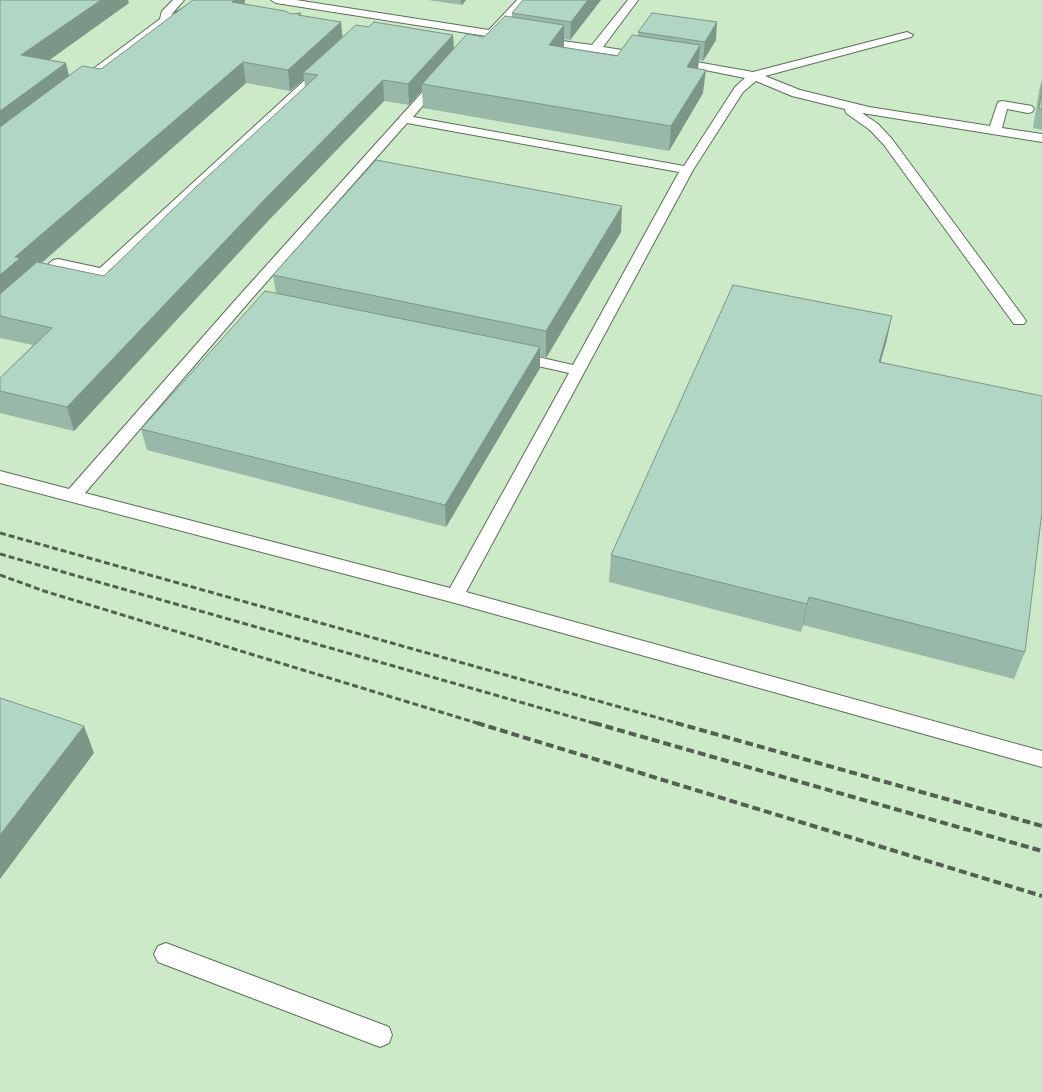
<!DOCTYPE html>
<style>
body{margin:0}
canvas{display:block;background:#dcf5d8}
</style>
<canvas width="1042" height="1092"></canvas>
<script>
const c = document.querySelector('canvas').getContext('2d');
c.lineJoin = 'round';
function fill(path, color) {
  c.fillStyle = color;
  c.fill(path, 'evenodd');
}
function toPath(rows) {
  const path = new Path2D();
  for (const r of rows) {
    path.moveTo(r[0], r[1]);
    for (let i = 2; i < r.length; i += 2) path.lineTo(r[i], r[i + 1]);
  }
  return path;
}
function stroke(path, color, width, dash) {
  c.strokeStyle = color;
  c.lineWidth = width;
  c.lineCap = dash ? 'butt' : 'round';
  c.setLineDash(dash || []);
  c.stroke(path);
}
fill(toPath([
 [0,0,1042,0,1042,1092,0,1092]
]), '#cceac7');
const lane = toPath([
 [173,0,184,0,171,15,199,0,211,0,185,17,169,22,85,85,77,85,75,83,77,81,160,19,162,11,173,0],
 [271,0,296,0,489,30,517,0,528,0,500,32,516,35,518,37,512,40,276,3,271,0],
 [628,0,638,0,603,47,647,54,649,56,647,58,643,59,540,44,534,41,540,38,592,45,628,0],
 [907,32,913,35,911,37,765,76,800,90,869,107,990,126,998,102,1002,101,1032,106,1034,109,1032,112,1028,113,1007,109,1002,128,1042,134,1042,142,862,113,878,124,892,139,1024,318,1026,321,1024,324,1014,324,884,145,870,130,846,113,845,109,792,96,756,81,743,92,693,170,466,592,1042,751,1042,767,455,603,0,483,0,471,69,489,238,297,435,78,443,78,445,80,413,117,684,166,735,87,745,78,670,63,668,61,670,59,674,58,753,72,907,32],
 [407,123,679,172,573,365,516,352,511,354,508,357,511,360,569,373,450,588,85,493,248,303,407,123],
 [323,66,329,69,327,71,108,276,103,277,61,268,5,317,0,318,0,306,53,260,58,259,100,268,319,67,323,66],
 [166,943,389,1027,392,1035,389,1043,380,1047,158,962,154,954,158,946,166,943]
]);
stroke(lane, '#5b7157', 2);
fill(lane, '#fff');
stroke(toPath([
 [0,533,680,724],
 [0,554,597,724],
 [0,575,44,591,480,724]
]), '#536052', 3, [6, 3]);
stroke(toPath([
 [477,723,1042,896],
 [594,723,1042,851],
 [676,723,1042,826]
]), '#536052', 4, [8, 4]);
fill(toPath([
 [0,0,129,3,49,60,69,75,101,69,245,0,244,4,291,14,301,13,301,16,343,37,369,27,453,35,454,49,484,37,512,18,512,13,523,0,601,0,570,40,564,39,564,47,617,56,638,36,638,32,716,40,703,61,699,60,698,68,703,93,669,151,423,108,422,90,409,105,384,101,268,221,74,431,0,413,0,378,33,345,0,338],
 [304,79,305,87,104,276,42,263,246,83,290,91],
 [428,0,466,0,462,5],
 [1042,79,1042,130,1033,128,1039,91],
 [621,232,546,358,540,357,540,368,446,527,147,450,141,429,276,293,273,275],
 [892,316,886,343,880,362,1025,652,1014,679,803,625,801,632,609,582,611,555]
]), '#98b8a8');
fill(toPath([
 [101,0,128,0,129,3,27,76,21,55],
 [235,0,245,0,242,16,232,2],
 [461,0,466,0,462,5],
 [588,0,601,0,570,40,571,22],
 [341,22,343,42,303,73,304,79,290,91,288,70],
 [717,22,716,40,703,61,705,42],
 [564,25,564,48,549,45],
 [453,35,454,55,422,84,422,90,409,105,408,84],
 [700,45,698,69,687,67],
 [243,62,246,83,25,277,0,304,0,275,15,257],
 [66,63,71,84,0,137,0,111],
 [706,70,703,93,669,151,671,126],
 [383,80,384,101,268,221,74,431,67,407,265,199],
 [622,206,621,232,546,358,546,331],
 [892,316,886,343,873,389,879,362],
 [540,347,540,368,446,527,445,505],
 [809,597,803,625,801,632,807,604],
 [84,726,94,753,0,879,0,835]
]), '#7c9688');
const building = toPath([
 [0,0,101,0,21,55,66,63,0,111,0,0],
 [193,0,235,0,232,2,285,11,291,14,301,13,298,15,341,22,288,70,243,62,15,257,20,258,0,275,0,127,82,66,101,69,193,0],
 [523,0,588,0,571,22,512,13,523,0],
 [652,13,717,22,705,42,638,32,652,13],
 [505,16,564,25,549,45,617,56,632,35,700,45,687,67,706,70,671,126,422,84,467,34,484,37,505,16],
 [374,22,453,35,408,84,383,80,265,199,67,407,0,391,0,378,52,328,0,316,0,294,37,262,104,276,196,187,318,75,303,73,356,25,369,27,374,22],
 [1042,86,1042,110,1039,109,1042,86],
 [376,160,622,206,546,331,273,275,376,160],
 [733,285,892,316,879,362,1042,396,1042,512,1025,652,809,597,807,604,611,555,733,285],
 [265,291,540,347,445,505,141,429,265,291],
 [0,698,84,726,0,835,0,698]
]);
fill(building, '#b1d6c3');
stroke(building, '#7c9688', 1);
</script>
